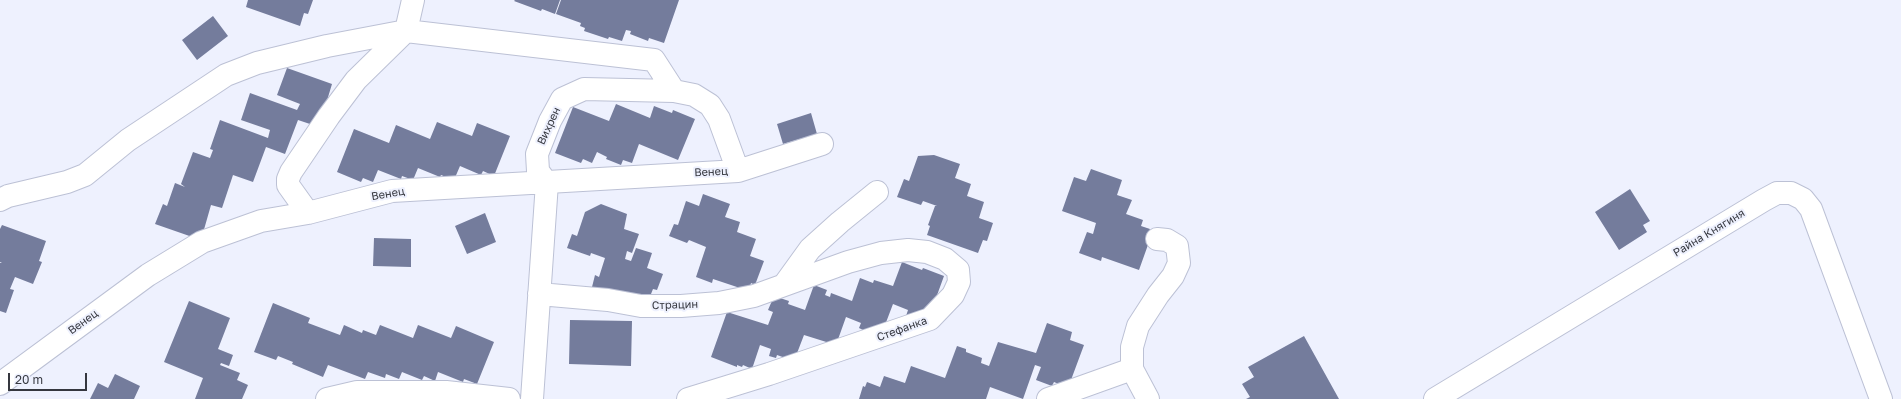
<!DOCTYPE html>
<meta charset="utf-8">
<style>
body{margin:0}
#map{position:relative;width:1901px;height:399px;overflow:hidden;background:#eef1fe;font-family:"Golos Text",sans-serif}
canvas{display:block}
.scale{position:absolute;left:8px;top:373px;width:79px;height:18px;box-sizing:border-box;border:2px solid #35373f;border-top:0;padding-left:5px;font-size:12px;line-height:14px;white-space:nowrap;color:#35373f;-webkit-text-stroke:3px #eef1fe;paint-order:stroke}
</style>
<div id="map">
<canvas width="1901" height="399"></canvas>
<div class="scale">20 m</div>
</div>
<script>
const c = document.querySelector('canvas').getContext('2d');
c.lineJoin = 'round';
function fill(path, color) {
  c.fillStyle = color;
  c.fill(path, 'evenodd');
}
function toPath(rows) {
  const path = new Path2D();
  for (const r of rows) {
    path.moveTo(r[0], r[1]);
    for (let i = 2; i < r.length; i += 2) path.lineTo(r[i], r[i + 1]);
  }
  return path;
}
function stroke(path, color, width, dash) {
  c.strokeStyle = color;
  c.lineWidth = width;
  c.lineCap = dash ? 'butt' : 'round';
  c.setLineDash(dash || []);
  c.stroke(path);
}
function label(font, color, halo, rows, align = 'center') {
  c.font = font + ' "Golos Text",sans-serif';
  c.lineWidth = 4;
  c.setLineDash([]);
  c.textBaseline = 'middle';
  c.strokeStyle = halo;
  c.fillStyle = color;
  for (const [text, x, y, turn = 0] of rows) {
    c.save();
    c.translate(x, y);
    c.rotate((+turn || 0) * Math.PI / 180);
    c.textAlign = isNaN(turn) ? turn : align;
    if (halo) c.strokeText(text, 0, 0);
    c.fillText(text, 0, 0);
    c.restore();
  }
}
fill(toPath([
 [248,0,313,0,308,14,304,13,300,26,246,7],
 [515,0,560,0,555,14,542,9,541,11,514,1],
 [561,0,679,0,664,43,649,38,648,41,630,34,631,31,626,30,622,41,609,37,608,39,584,31,585,28,580,26,581,23,556,14],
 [213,16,228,36,197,60,182,40],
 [287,68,332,84,319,127,298,120,285,154,266,147,253,182,233,175,222,208,211,205,201,240,155,224,163,204,167,206,175,183,185,187,181,184,193,152,210,158,213,150,210,149,220,120,268,138,270,130,241,120,250,93,297,110,300,104,277,95],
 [616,104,650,118,654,106,672,113,673,110,695,119,678,160,639,144,632,163,623,160,621,165,606,159,607,157,597,152,592,163,583,159,581,163,555,153,573,107,609,121],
 [811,113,817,134,783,144,777,124],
 [437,122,472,136,477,123,510,136,494,176,483,171,481,175,460,166,454,180,441,175,440,177,418,168,413,180,402,176,401,179,378,170,373,182,363,178,361,182,337,172,354,129,389,143,396,125,430,139],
 [934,155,960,164,955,178,971,184,967,196,984,202,979,218,993,223,987,241,983,240,978,253,927,235,930,226,928,225,935,206,937,206,923,201,921,205,897,197,904,179,909,181,918,156],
 [1091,169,1122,180,1117,195,1132,200,1126,214,1143,220,1141,226,1150,229,1146,241,1149,242,1139,270,1102,257,1101,261,1079,253,1087,232,1093,234,1096,223,1062,211,1074,177,1086,181],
 [1630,189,1650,221,1643,225,1647,232,1619,250,1595,212],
 [703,194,730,204,725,217,740,222,737,232,756,239,750,256,764,261,755,285,751,283,749,291,713,279,712,283,696,277,706,247,689,240,687,243,669,236,674,224,678,225,686,201,699,206],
 [601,204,627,214,624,229,639,234,632,253,627,251,625,259,631,261,636,248,652,253,647,268,663,274,657,290,653,289,647,304,592,287,595,275,599,277,605,258,591,253,590,256,567,248,572,234,577,236,585,212],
 [485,213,496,242,467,254,455,226],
 [2,225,46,241,39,261,42,262,33,284,15,277,10,289,14,290,6,313,0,311,0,263,2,263,0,262,0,229],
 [374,238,411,239,411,267,373,266],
 [902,262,922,270,923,268,944,276,928,320,906,316,908,310,893,304,882,333,869,328,867,332,859,328,861,323,846,317,836,345,804,335,794,361,777,355,776,358,769,356,771,349,760,345,752,369,743,365,742,367,737,365,737,367,711,357,727,312,768,325,773,312,768,310,774,296,789,301,788,304,805,310,814,285,827,290,825,295,830,297,831,293,852,301,860,278,873,283,874,280,893,286],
 [189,301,230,318,218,349,233,355,229,366,221,363,220,365,240,373,237,380,248,385,242,399,195,399,203,378,164,362],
 [273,303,310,318,308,323,340,335,344,325,362,333,363,330,376,335,380,325,413,338,418,325,451,338,456,326,494,342,477,384,464,379,463,382,438,372,435,381,424,376,422,380,402,372,399,379,386,374,385,378,368,372,365,379,328,365,323,377,292,364,293,362,278,356,276,360,254,352],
 [570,320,632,321,631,366,569,364],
 [1047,323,1072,332,1070,340,1084,345,1068,388,1054,382,1052,386,1036,380,1041,367,1035,365,1023,399,990,387,986,399,859,399,863,386,865,387,867,382,880,387,884,376,905,383,911,366,945,378,957,346,966,349,966,352,982,358,981,363,989,366,998,342,1036,353],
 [1304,336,1339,399,1246,399,1250,397,1242,384,1254,377,1248,367],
 [115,374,140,386,134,399,90,399,98,383,108,388]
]), '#747c9c');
const minor = toPath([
 [0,200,8,196,67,182,85,175,128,140,226,75,257,63,327,46,406,31,413,0],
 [308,213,288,185,288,179,291,172,329,116,356,80,406,31,654,60,674,91],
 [784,285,810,249,840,222,877,192],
 [539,294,608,300,641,306,681,306,719,303,754,296,848,262,881,253,908,250,927,252,945,259,958,270,959,282,953,295,930,319,769,374,688,399],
 [1132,369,1148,399],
 [0,384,148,275,202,242,261,221,308,213,392,191,738,171,822,144],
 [327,399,357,392,446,392,509,399],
 [532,399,547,183,538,171,537,154,550,121,562,99,584,89,674,91,694,95,710,105,719,119,738,171],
 [1048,399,1132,369,1132,347,1138,326,1158,295,1173,276,1179,263,1177,246,1167,240,1157,239],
 [1435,399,1764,200,1777,193,1791,193,1803,199,1811,209,1881,399]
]);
stroke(minor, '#bcc1d5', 24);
stroke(minor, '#fff', 22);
label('11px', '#35373f', '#eef1fe', [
 ["Вихрен",549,126,-65],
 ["Венец",711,172,-3],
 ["Венец",388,194,-10],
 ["Райна Княгиня",1709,233,-31],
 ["Страцин",675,305,-2],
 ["Венец",83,322,-36],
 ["Стефанка",902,329,-20]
]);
</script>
